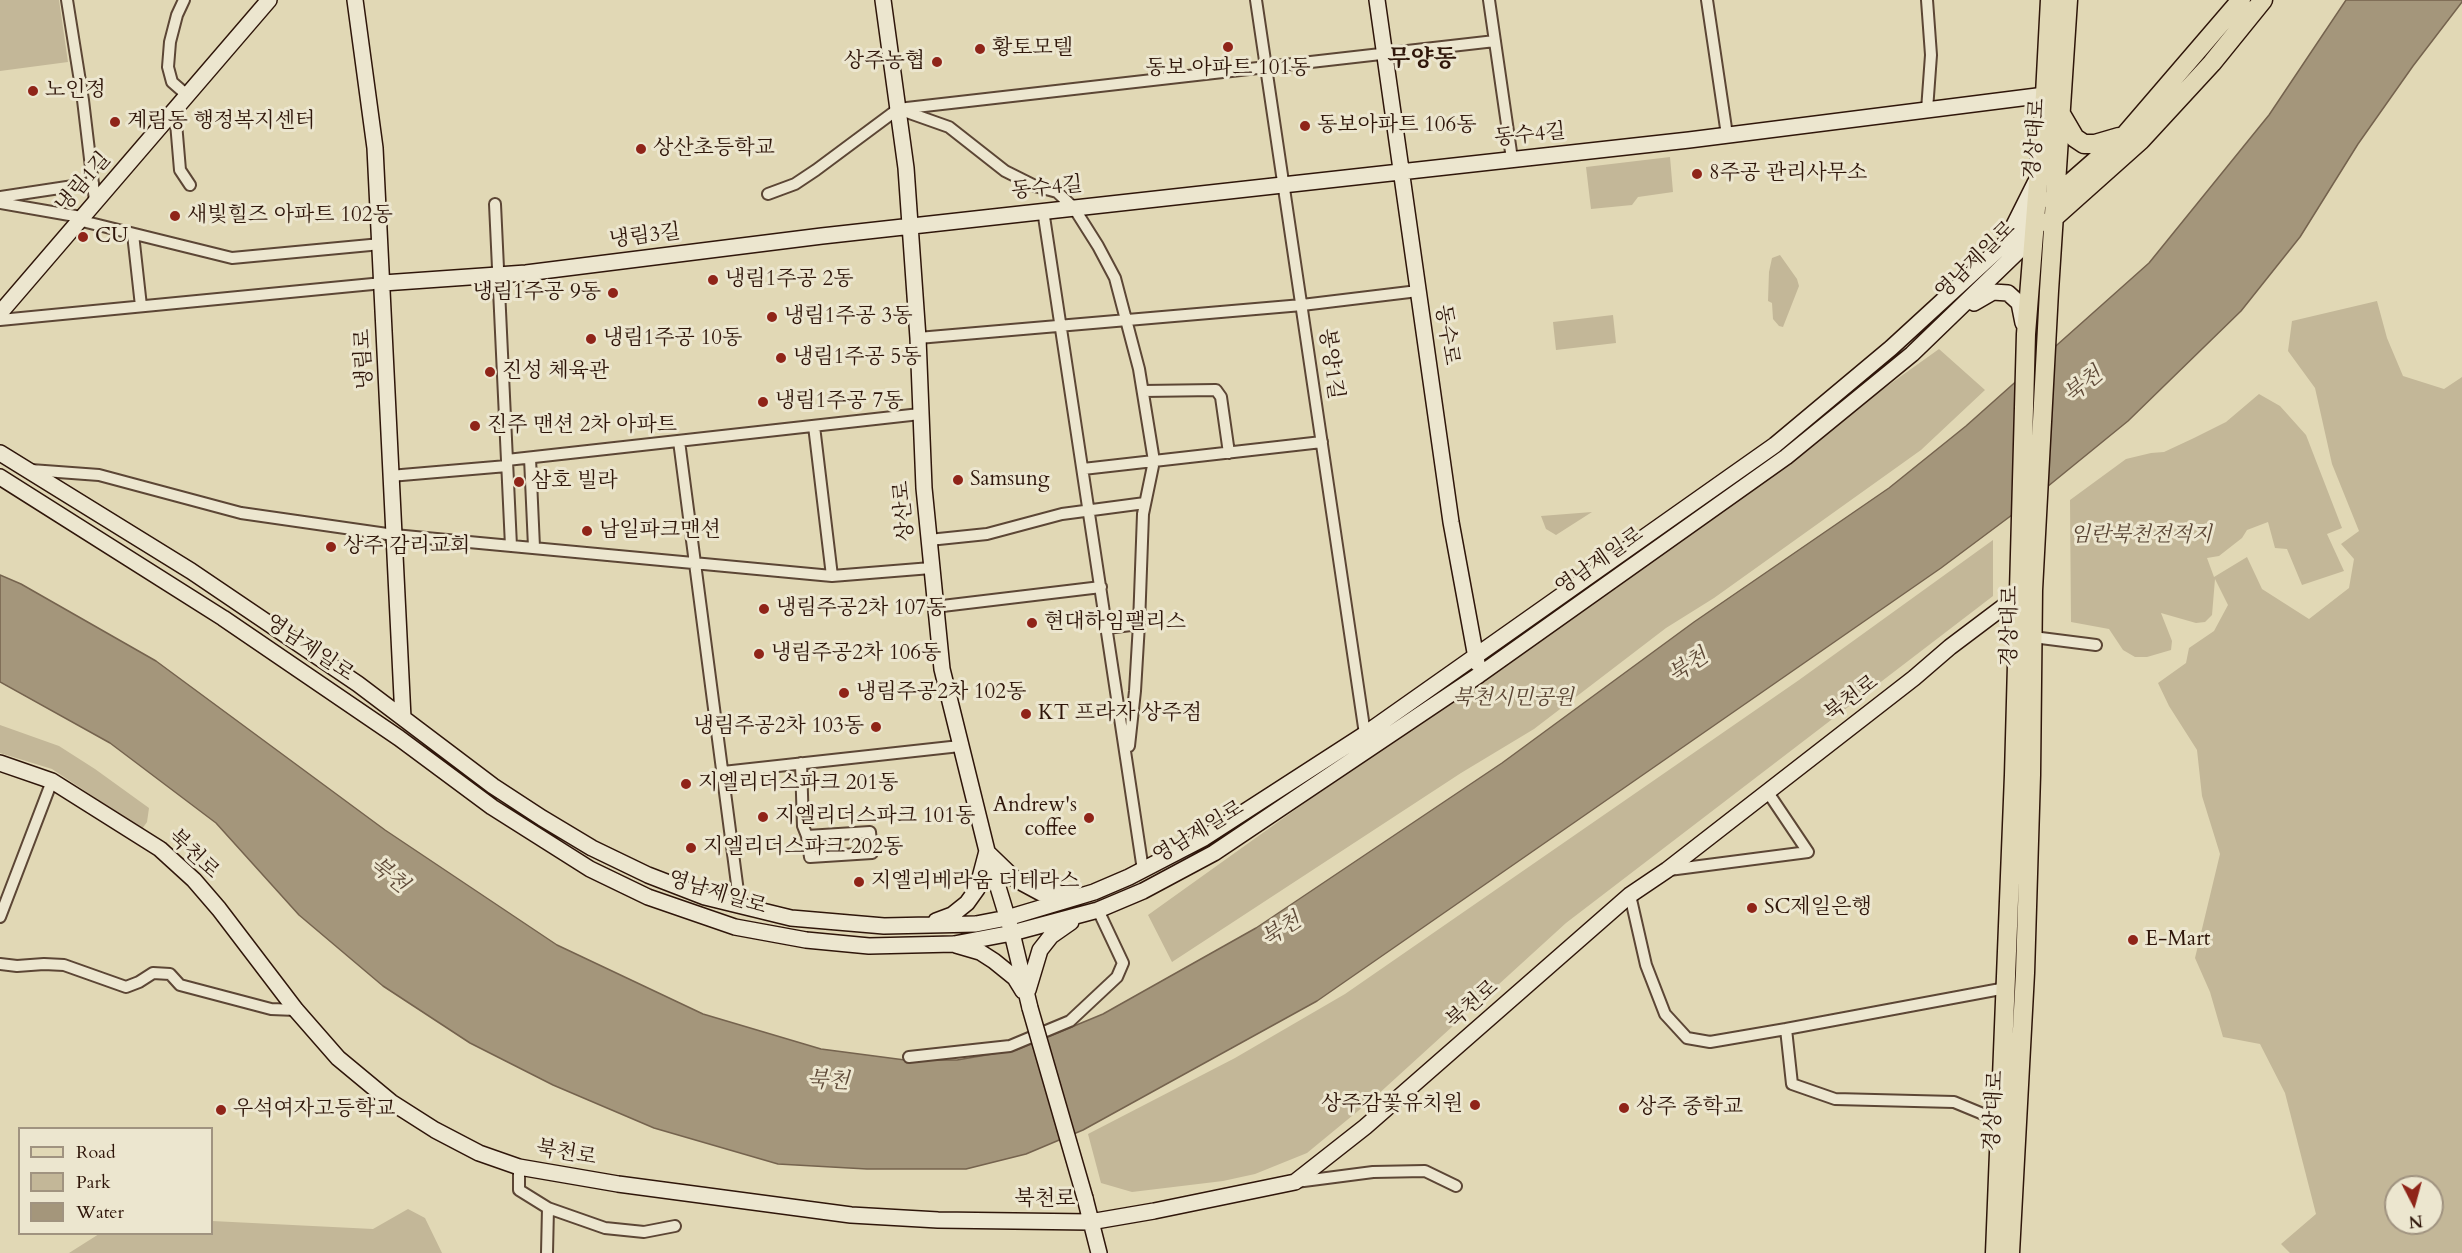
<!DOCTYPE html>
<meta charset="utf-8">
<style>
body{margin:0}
#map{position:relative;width:2462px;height:1253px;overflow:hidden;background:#e1d8b5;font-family:Cardo,serif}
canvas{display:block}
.legend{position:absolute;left:18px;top:1127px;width:195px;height:108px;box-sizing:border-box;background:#ece6cf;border:2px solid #a09380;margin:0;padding:8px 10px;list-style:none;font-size:18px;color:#2f160a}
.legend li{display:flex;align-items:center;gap:12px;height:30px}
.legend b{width:30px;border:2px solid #a09380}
.north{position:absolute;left:2384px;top:1175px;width:60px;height:60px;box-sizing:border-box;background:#ece6cf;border:2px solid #a09380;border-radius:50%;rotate:174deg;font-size:16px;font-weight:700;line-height:24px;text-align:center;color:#2f160a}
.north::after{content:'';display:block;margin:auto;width:21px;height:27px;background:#8f2418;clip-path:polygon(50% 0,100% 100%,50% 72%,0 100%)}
</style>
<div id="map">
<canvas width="2462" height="1253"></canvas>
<ul class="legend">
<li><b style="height:8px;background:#e1d8b5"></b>Road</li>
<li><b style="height:16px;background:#c3b798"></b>Park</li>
<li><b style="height:16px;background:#a4967b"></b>Water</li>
</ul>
<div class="north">N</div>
</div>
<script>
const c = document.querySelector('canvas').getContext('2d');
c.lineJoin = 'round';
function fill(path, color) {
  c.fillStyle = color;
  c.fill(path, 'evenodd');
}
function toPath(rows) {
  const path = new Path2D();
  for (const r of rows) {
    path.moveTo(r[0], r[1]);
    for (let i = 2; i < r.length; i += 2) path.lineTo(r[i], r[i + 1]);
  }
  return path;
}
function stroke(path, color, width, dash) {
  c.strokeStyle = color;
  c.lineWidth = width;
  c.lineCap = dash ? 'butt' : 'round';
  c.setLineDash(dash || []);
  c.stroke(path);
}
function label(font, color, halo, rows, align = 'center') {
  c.font = font + ' Cardo,"Noto Serif KR",serif';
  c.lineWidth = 6;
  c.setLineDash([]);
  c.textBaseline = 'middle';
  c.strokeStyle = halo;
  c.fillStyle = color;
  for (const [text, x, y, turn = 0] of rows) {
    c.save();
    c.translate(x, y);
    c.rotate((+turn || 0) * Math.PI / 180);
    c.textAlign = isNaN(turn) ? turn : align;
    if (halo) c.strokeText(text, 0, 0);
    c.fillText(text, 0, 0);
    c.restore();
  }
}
fill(toPath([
 [0,0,59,0,68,62,0,71],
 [1670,157,1673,192,1638,197,1632,205,1591,209,1586,167],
 [1780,255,1797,279,1799,286,1783,327,1779,326,1773,319,1772,303,1768,301,1769,272,1772,258],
 [2377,301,2387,338,2403,376,2444,389,2462,377,2462,1253,2290,1253,2281,1244,2316,1214,2285,1093,2260,1044,2223,1037,2210,992,2195,958,2220,854,2202,796,2197,750,2169,706,2158,683,2186,663,2189,648,2214,631,2228,605,2215,579,2212,615,2205,622,2196,623,2161,613,2172,641,2171,650,2147,657,2135,657,2123,650,2109,629,2071,622,2070,500,2126,459,2151,453,2164,452,2194,438,2226,422,2259,394,2280,406,2306,435,2342,528,2327,534,2344,571,2302,585,2287,549,2275,548,2268,522,2247,530,2242,538,2219,556,2207,558,2214,577,2247,557,2262,589,2309,619,2349,588,2354,559,2341,544,2359,531,2332,464,2315,388,2288,351,2292,321],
 [2396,1187,2432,1187,2432,1223,2396,1223],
 [1613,315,1616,343,1556,350,1553,322],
 [1939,349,1985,390,1921,450,1714,598,1666,628,1534,729,1461,773,1172,962,1148,915],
 [1592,512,1556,535,1546,529,1541,516],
 [1993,540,1993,596,1566,923,1375,1097,1307,1153,1255,1174,1223,1181,1132,1192,1101,1183,1088,1134,1235,1058,1345,994,1799,680],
 [0,725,59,746,95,769,149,808,147,822,142,829,52,769,0,753],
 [408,1209,425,1218,442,1253,69,1253,99,1234,212,1234,212,1221,373,1229]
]), '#c3b798');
const water = toPath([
 [2346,0,2462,0,2462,2,2413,66,2358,144,2300,237,2241,311,2128,421,2020,509,1941,568,1317,1001,1083,1130,1026,1154,966,1169,867,1169,778,1164,654,1128,553,1085,470,1043,383,986,299,915,216,823,110,743,0,682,0,575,21,584,156,661,385,830,557,945,703,1014,821,1049,905,1060,957,1060,1016,1050,1103,1014,1256,928,1502,763,1694,622,1889,488,1966,426,2149,263,2269,115,2346,0]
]);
fill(water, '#a4967b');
stroke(water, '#75634e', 1.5);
const street = toPath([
 [67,0,83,100,95,201],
 [184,0,177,15,170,42,168,67,172,82,188,96],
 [1256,0,1365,734],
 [1489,0,1512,159],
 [1707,0,1727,135],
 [1927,0,1931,55,1927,110],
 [901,110,949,127,1005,171,1035,186,1057,192,1074,208,1098,246,1115,278,1139,369,1154,461,1143,514,1139,624,1107,628],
 [175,111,180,170,190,185],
 [768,194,795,184,816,170,898,109,1495,41],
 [0,197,93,183],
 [0,203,81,217],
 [495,204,511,546],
 [1043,210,1143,870],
 [78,220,232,258,381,244],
 [133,234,141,306],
 [0,320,383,283],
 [918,338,1302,305,1418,291],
 [1143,391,1216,390,1221,397,1229,453],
 [814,426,832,576],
 [679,441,740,907],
 [530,458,534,547],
 [507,460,920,414],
 [1083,469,1322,442],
 [31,470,99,475,241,513,394,535,832,576,931,568],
 [390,476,507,466],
 [929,540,987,534,1062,514,1145,503],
 [934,607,1101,587],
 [2033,637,2096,645],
 [1129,746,1135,691,1139,624],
 [801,763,803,826,807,836,870,832,872,853,810,857,807,836],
 [723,772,960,746],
 [1669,870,1808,852,1767,791],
 [1630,895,1646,965,1665,1014,1687,1038,1710,1042,1786,1029,1792,1084,1835,1099,1954,1102,2000,1121],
 [0,917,52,781],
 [0,964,17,966,44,964,64,965,126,987,139,982,153,973,170,974,180,985,271,1009,296,1010],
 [1786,1029,2006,988],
 [909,1057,1010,1046,1070,1021,1117,977,1123,963,1098,910],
 [519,1167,519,1190,548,1208,605,1228,644,1232,675,1226],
 [1296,1182,1373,1172,1425,1171,1456,1186],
 [547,1253,548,1208]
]);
const secondary = toPath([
 [355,0,375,148,403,718],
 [883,0,906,168,918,338,924,488,942,669,987,851,1012,933,1030,1008],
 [1377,0,1451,522,1477,663],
 [2011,231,2035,183],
 [383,283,526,273,822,236,1689,140,2045,95],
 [1974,303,1993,292,2008,293,2019,303,2023,323],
 [0,313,269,0],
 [0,453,191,571,358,684,493,786,542,818,592,848,648,875,705,897,791,918,884,926,976,924,1007,918,1094,892,1129,877,1204,838,1365,734,1775,445,1891,348,2035,216],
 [0,477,223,618,399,738,492,807,590,869,648,897,735,927,806,940,869,946,954,944,1012,933,1098,910,1143,891,1214,853,1479,675,1786,457,1912,354,2033,237],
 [0,763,52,781,160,849,194,880,219,909,296,1010,338,1058,391,1102,435,1130,479,1153,519,1167,618,1184,851,1215,938,1220,1090,1222,1154,1211,1295,1182,1365,1127,1630,895,1667,870,1914,678,1950,647,2019,595,2027,593],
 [988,853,1015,879,1041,893,1073,893],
 [936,921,952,915,967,903,977,889,987,851],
 [956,945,980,952,994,961,1015,978,1023,991],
 [1028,990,1040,950,1051,936,1071,922],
 [1085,1198,1099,1253]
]);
const primary = toPath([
 [2061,114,2075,138,2084,144,2095,144,2119,137],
 [2051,200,2124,136,2241,0],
 [2048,223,2141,140,2212,63,2263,0],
 [1995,1253,2014,775,2026,334,2045,95,2050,0],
 [2010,1253,2025,973,2031,775,2033,590,2049,291,2068,0]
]);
stroke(street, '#5c4635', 14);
stroke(secondary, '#2f160a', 18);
stroke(primary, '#2f160a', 21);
stroke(street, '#ece6cf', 10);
stroke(secondary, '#ece6cf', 15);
stroke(primary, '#e1d8b5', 18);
const secondaryBridge = toPath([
 [1030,1008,1085,1198]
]);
stroke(secondaryBridge, '#2f160a', 18, []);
stroke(secondaryBridge, '#ece6cf', 15);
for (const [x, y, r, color] of [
 [1228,47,6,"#8f2418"],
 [980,49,6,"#8f2418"],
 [937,62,6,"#8f2418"],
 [33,91,6,"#8f2418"],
 [115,122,6,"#8f2418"],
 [1305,126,6,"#8f2418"],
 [641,149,6,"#8f2418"],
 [1697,174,6,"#8f2418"],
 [175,216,6,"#8f2418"],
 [83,237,6,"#8f2418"],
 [713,280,6,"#8f2418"],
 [613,293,6,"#8f2418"],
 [772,317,6,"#8f2418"],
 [591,339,6,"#8f2418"],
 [781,358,6,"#8f2418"],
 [490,372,6,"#8f2418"],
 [763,402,6,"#8f2418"],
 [475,426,6,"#8f2418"],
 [958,480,6,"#8f2418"],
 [519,482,6,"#8f2418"],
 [587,531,6,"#8f2418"],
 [331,547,6,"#8f2418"],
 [764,609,6,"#8f2418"],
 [1032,623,6,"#8f2418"],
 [759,654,6,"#8f2418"],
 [844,693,6,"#8f2418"],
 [1026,714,6,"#8f2418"],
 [876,727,6,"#8f2418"],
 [686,784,6,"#8f2418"],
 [763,817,6,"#8f2418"],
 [1089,818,6,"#8f2418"],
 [691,848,6,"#8f2418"],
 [859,882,6,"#8f2418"],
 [1752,908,6,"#8f2418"],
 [2133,940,6,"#8f2418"],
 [1475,1105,6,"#8f2418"],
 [1624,1108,6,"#8f2418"],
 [221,1110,6,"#8f2418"]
]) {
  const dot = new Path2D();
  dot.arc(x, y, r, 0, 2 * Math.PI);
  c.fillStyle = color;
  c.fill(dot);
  stroke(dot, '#ece6cf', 2);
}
label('21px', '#2f160a', '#ece6cf', [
 ["황토모텔",992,49],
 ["상주농협",925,62,"right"],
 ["동보 아파트 101동",1228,69,"center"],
 ["노인정",45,91],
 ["계림동 행정복지센터",127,122],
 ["동보아파트 106동",1317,126],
 ["상산초등학교",653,149],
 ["8주공 관리사무소",1709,174],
 ["새빛힐즈 아파트 102동",187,216],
 ["CU",95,237],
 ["냉림1주공 2동",725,280],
 ["냉림1주공 9동",601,293,"right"],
 ["냉림1주공 3동",784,317],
 ["냉림1주공 10동",603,339],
 ["냉림1주공 5동",793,358],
 ["진성 체육관",502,372],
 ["냉림1주공 7동",775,402],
 ["진주 맨션 2차 아파트",487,426],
 ["Samsung",970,480],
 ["삼호 빌라",531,482],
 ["남일파크맨션",599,531],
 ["상주 감리교회",343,547],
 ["냉림주공2차 107동",776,609],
 ["현대하임팰리스",1044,623],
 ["냉림주공2차 106동",771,654],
 ["냉림주공2차 102동",856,693],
 ["KT 프라자 상주점",1038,714],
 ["냉림주공2차 103동",864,727,"right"],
 ["지엘리더스파크 201동",698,784],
 ["Andrew's",1077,806,"right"],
 ["coffee",1077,830,"right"],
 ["지엘리더스파크 101동",775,817],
 ["지엘리더스파크 202동",703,848],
 ["지엘리베라움 더테라스",871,882],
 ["SC제일은행",1764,908],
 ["E-Mart",2145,940],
 ["상주감꽃유치원",1463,1105,"right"],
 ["상주 중학교",1636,1108],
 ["우석여자고등학교",233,1110]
], 'left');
label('21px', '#2f160a', '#ece6cf', [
 ["동수4길",1530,136,-6],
 ["경상대로",2036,139,-86],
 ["냉림1길",84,183,-49],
 ["동수4길",1047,189,-6],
 ["냉림3길",645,237,-7],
 ["영남제일로",1976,261,-44],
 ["동수로",1446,335,81],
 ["냉림로",365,359,-92],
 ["봉양1길",1330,364,82],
 ["상산로",905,511,-95],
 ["영남제일로",1600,562,-35],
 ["경상대로",2011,626,-89],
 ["영남제일로",309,649,34],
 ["북천로",1852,699,-37],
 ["영남제일로",1199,833,-31],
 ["북천로",193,855,43],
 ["영남제일로",717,894,17],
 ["북천로",1473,1005,-41],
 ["경상대로",1995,1111,-87],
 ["북천로",566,1154,10],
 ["북천로",1045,1200]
]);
label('italic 21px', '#5b4635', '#ece6cf', [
 ["임란북천전적지",2141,536],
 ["북천시민공원",1513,699]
]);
label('italic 22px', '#5e4937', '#ece6cf', [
 ["북천",2084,386,-39],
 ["북천",1689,667,-34],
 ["북천",388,876,39],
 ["북천",1282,931,-33],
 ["북천",828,1082,3]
]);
label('bold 24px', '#2f160a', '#ece6cf', [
 ["무양동",1422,60]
]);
</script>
